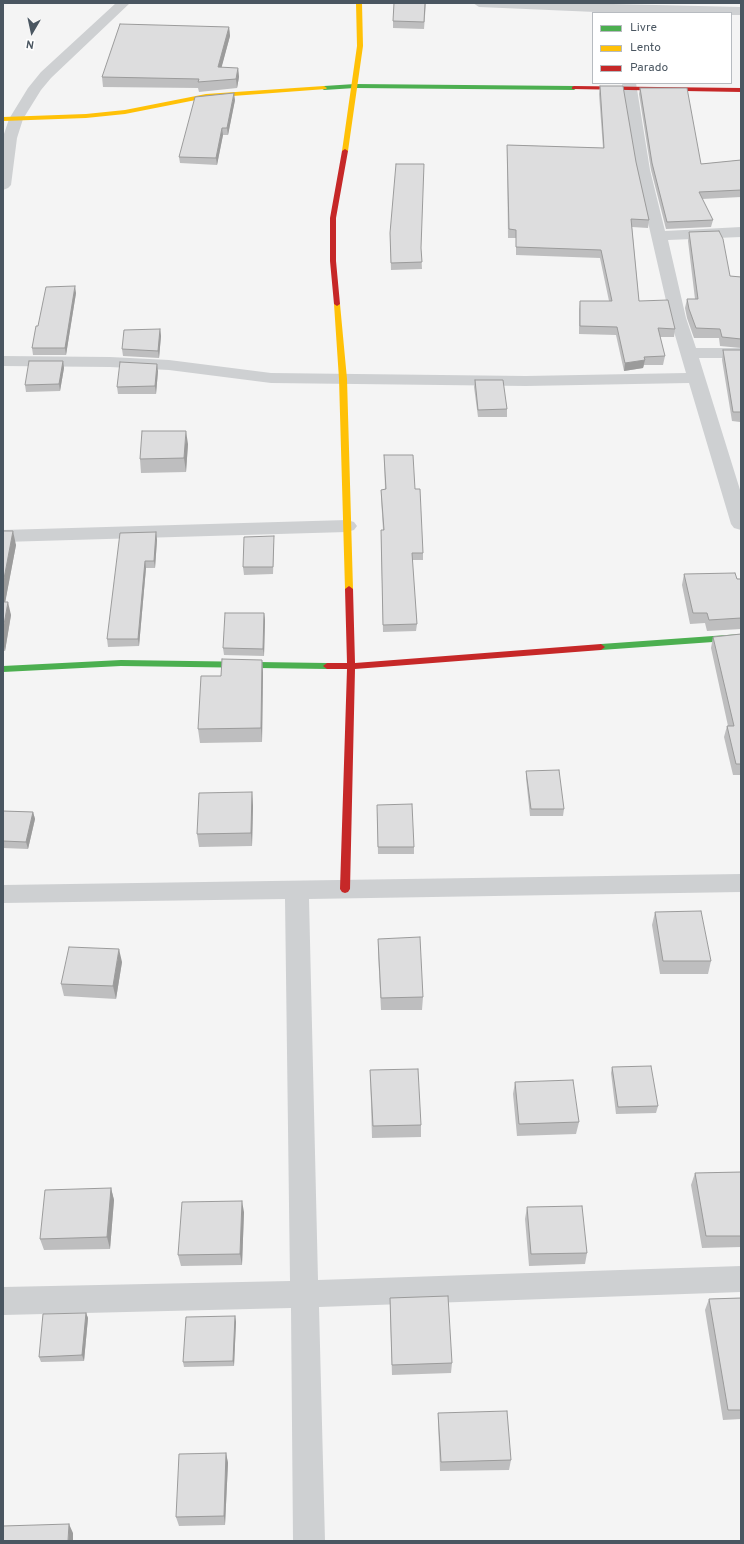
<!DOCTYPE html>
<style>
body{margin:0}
#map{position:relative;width:744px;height:1544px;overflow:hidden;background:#f4f4f4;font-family:Overpass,sans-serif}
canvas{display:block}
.frame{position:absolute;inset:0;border:4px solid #4a5661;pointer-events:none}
.legend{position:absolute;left:592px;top:12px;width:140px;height:72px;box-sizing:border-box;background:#fff;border:1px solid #b7bbc0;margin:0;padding:5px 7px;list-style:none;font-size:12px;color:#4a5661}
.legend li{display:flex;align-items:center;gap:8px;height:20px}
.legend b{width:20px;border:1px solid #b7bbc0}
.north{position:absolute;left:12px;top:12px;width:40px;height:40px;-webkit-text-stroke:3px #fff;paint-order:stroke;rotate:189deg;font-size:11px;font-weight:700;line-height:16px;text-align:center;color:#4a5661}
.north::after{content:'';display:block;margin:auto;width:14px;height:18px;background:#4a5661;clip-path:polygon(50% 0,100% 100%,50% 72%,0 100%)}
</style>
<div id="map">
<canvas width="744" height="1544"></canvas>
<div class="frame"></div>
<ul class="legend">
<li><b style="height:5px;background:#4caf50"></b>Livre</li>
<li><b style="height:5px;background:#ffc107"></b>Lento</li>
<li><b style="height:5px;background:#c62828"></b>Parado</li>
</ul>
<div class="north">N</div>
</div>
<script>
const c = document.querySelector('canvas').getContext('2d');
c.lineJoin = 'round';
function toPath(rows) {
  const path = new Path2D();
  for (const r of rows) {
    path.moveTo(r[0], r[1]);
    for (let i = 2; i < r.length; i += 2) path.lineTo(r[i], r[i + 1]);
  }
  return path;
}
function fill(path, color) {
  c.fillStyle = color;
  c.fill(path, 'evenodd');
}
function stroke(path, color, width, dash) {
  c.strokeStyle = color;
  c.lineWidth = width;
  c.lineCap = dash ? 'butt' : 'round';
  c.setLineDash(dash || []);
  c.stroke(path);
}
fill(toPath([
 [116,3,130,3,51,78,41,90,23,119,17,138,11,185,8,188,3,190,3,137,9,119,28,88,41,72,116,3],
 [473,3,570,3,741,7,741,15,731,15,731,13,619,13,479,7,473,3],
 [622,83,636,83,650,170,665,231,741,227,741,237,668,240,686,318,696,348,741,348,741,358,699,358,741,493,741,530,734,528,731,524,689,383,526,386,271,383,169,370,110,367,3,366,3,356,110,357,169,360,271,373,526,376,686,373,670,318,636,170,622,83],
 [347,520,354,522,357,526,354,530,347,532,3,542,3,530,347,520],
 [741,874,741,892,309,899,318,1280,741,1266,741,1292,319,1307,325,1541,293,1541,291,1308,3,1315,3,1287,290,1281,285,899,3,903,3,885,741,874]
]), '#ced0d2');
fill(toPath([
 [355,84,574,86,577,88,574,90,355,88,324,90,321,88,324,86,355,84],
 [741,634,741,640,601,650,597,647,601,644,741,634],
 [121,660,327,663,331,666,327,669,121,666,3,672,3,666,121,660]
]), '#4caf50');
fill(toPath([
 [356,3,362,3,363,46,348,151,345,153,342,151,357,46,356,3],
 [324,86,327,88,326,89,206,98,125,114,86,118,3,121,3,117,86,114,125,110,206,94,324,86],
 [337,302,340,304,347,379,353,589,349,592,345,589,339,379,334,304,337,302]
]), '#ffc107');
fill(toPath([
 [574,86,741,88,741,92,572,89,572,87,574,86],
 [345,149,348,151,336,218,336,261,340,304,337,306,334,304,330,261,330,218,342,151,345,149],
 [349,586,353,589,355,663,601,644,605,647,601,650,355,669,350,889,348,892,345,893,342,892,340,889,347,669,327,669,323,666,327,663,347,663,345,589,349,586]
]), '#c62828');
fill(toPath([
 [426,3,424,29,393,28,393,21],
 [229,27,230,36,221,68,238,68,239,77,237,88,199,92,198,88,103,87,102,77],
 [637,83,687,83,686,84],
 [600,86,636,162,649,220,648,228,632,227,639,301,675,329,674,337,660,337,665,356,663,365,644,365,643,368,624,371,616,335,579,334,579,310,580,301,609,301,600,258,516,255,516,238,508,238,507,153,507,145,603,148,599,94],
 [640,88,701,164,741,160,741,197,702,199,713,220,711,227,666,229,651,170,639,94],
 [235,100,228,135,223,135,217,165,180,163,179,157],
 [689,232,730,276,741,277,741,348,720,346,719,338,694,338,687,318,685,308,687,299,695,299,688,241],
 [390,233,421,249,422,269,391,270],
 [76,293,66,355,33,355,32,348,38,326],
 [160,329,161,336,159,358,123,356,122,349],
 [723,350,741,350,741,427,740,422,732,421,722,360],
 [63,361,64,368,60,391,26,392,25,385],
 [158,371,156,394,118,394,117,387],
 [475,380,507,409,507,417,478,417,474,387],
 [188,444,186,472,141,473,140,459],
 [384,455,415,489,423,553,423,560,412,560,417,624,416,631,383,632,381,537,383,530,381,497,381,490,385,489],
 [3,531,16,545,5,602,11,615,5,651,3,651],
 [156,532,157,540,155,568,146,568,139,646,108,647,107,639],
 [274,543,273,574,244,575,243,567],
 [684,574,741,579,741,629,707,631,705,623,690,624,682,585],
 [264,613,265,620,264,656,224,655,223,648],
 [741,634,741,775,733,775,724,737,727,726,728,726,711,648,713,637],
 [262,660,263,673,262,742,200,743,198,729,221,676],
 [526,771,564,809,563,816,530,816,526,778],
 [252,792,253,806,252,846,199,847,197,834],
 [3,811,33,812,35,819,28,849,3,848],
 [377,812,414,847,414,854,378,854],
 [655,912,711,961,708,974,660,974,652,925],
 [378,939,423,997,422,1010,381,1010,378,952],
 [122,962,116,999,64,996,61,984],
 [612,1067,658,1106,656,1113,616,1114,611,1073],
 [370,1070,421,1125,421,1137,372,1138],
 [515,1082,579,1122,576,1134,517,1136,513,1094],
 [741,1172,741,1247,702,1248,691,1185,695,1173],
 [111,1188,114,1200,110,1249,44,1250,40,1239],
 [527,1207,587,1253,585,1264,529,1266,525,1219],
 [244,1212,242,1265,181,1266,178,1255],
 [390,1298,452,1363,451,1373,392,1375,390,1309],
 [741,1298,741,1419,723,1420,705,1310,709,1299],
 [86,1313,88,1318,84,1361,41,1362,39,1357],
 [235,1316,236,1322,234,1366,184,1367,183,1362],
 [438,1413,511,1460,509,1470,440,1471,438,1422],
 [226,1453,228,1463,225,1525,179,1526,176,1517]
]), '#bebebf');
fill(toPath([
 [229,27,230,36,219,77,218,67],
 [238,68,239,77,237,88,236,79],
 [234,93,235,100,228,135,227,128],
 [222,128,223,135,217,165,216,158],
 [75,286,76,293,66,355,65,348],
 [160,329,161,336,159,358,158,351],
 [645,360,643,368,624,371,625,363],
 [63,361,64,368,60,391,59,384],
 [157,364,158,371,156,394,155,386],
 [186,431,188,444,186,472,184,458],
 [13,531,16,545,3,614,3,584],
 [156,532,157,540,155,568,154,561],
 [145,561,146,568,139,646,138,639],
 [8,602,11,615,5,651,3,642,3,630],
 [264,613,265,620,264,656,263,649],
 [262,660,263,673,262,742,261,728],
 [252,792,253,806,252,846,251,833],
 [33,812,35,819,28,849,26,842],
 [119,949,122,962,116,999,113,986],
 [111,1188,114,1200,110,1249,107,1237],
 [242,1201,244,1212,242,1265,240,1254],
 [86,1313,88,1318,84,1361,82,1355],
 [235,1316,236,1322,234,1366,233,1361],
 [226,1453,228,1463,225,1525,224,1516],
 [69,1524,73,1533,73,1541,68,1541]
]), '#9b9b9b');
const building = toPath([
 [394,3,425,3,424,22,393,21,394,3],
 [120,24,229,27,218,67,238,68,236,79,198,82,199,79,102,77,120,24],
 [600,86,623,86,636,162,649,220,631,219,639,301,668,300,675,329,658,328,665,356,644,357,645,360,625,363,617,327,580,326,580,301,612,301,601,250,516,247,516,230,509,229,507,145,604,148,600,86],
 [640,88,687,88,701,164,741,160,741,190,699,192,713,220,667,222,652,163,640,88],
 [234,93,227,128,222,128,216,158,179,157,195,97,234,93],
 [396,164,424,164,421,248,422,262,391,263,390,233,396,164],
 [719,231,723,239,730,276,741,277,741,339,722,337,720,329,696,328,689,309,687,299,698,299,689,232,719,231],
 [75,286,65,348,32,348,36,326,38,326,46,287,75,286],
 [160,329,158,351,122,349,124,330,160,329],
 [723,350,741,350,741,412,733,412,723,350],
 [29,361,63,361,59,384,25,385,29,361],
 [120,362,157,364,155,386,117,387,120,362],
 [475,380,503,380,507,409,478,410,475,380],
 [142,431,186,431,184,458,140,459,142,431],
 [384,455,413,455,415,489,420,489,423,553,412,553,417,624,383,625,381,530,384,530,381,490,386,489,384,455],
 [3,531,13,531,3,584,3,531],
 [156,532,154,561,145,561,138,639,107,639,120,533,156,532],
 [274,536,273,567,243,567,244,537,274,536],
 [735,573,737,579,741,579,741,618,709,620,707,613,693,613,684,574,735,573],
 [3,602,8,602,3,630,3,602],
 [225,613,264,613,263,649,223,648,225,613],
 [741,634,741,764,736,764,727,726,734,726,713,637,741,634],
 [222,659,262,660,261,728,198,729,201,676,221,676,222,659],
 [559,770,564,809,531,809,526,771,559,770],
 [252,792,251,833,197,834,199,793,252,792],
 [412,804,414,847,378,847,377,805,412,804],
 [3,811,33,812,26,842,3,841,3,811],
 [701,911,711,961,663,961,655,912,701,911],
 [420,937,423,997,381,998,378,939,420,937],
 [69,947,119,949,113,986,61,984,69,947],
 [651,1066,658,1106,618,1107,612,1067,651,1066],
 [418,1069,421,1125,373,1126,370,1070,418,1069],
 [573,1080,579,1122,519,1124,515,1082,573,1080],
 [741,1172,741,1236,706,1236,695,1173,741,1172],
 [111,1188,107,1237,40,1239,45,1190,111,1188],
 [242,1201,240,1254,178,1255,182,1202,242,1201],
 [582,1206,587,1253,531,1254,527,1207,582,1206],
 [448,1296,452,1363,392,1365,390,1298,448,1296],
 [741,1298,741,1410,728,1410,709,1299,741,1298],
 [86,1313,82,1355,39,1357,43,1314,86,1313],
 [235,1316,233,1361,183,1362,186,1317,235,1316],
 [507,1411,511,1460,441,1462,438,1413,507,1411],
 [226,1453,224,1516,176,1517,179,1454,226,1453],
 [69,1524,68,1541,3,1541,3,1526,69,1524]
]);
fill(building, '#ddddde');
stroke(building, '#9b9b9b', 1);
</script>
